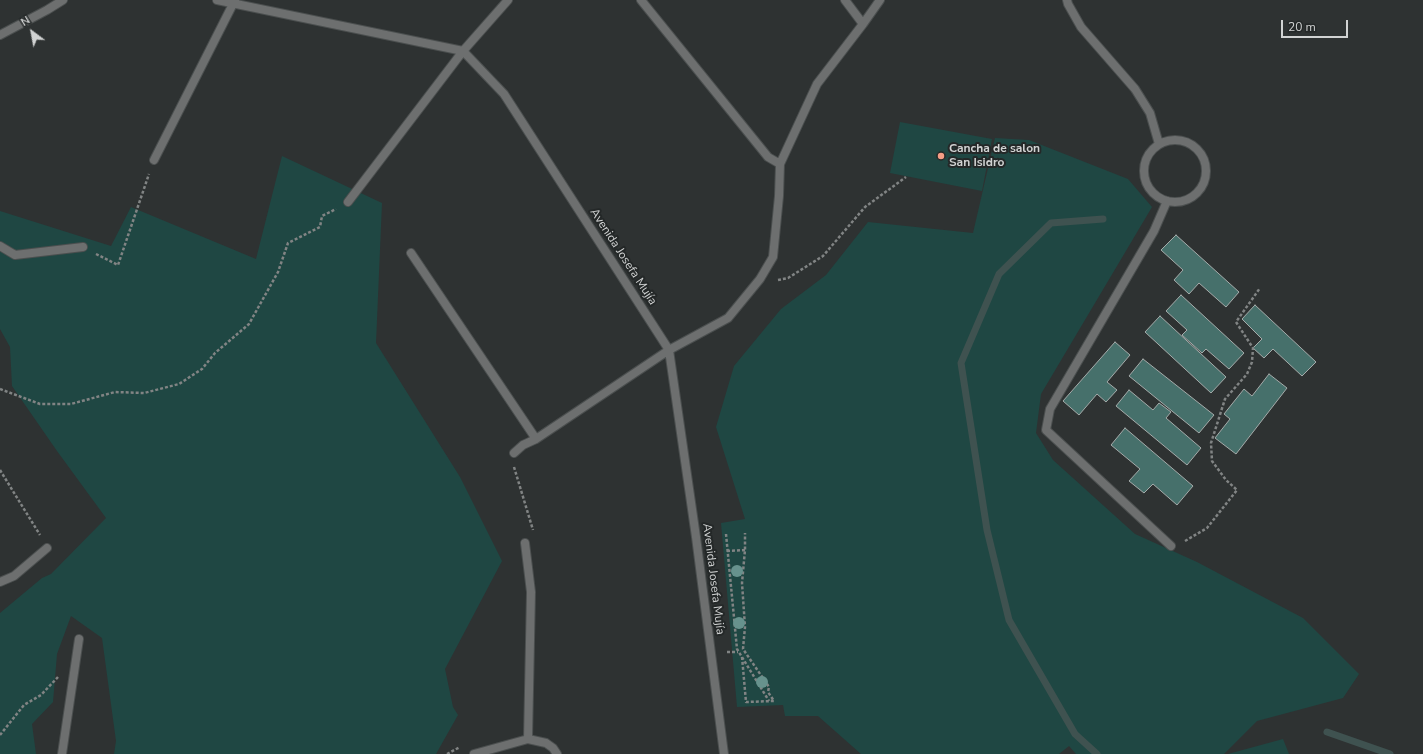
<!DOCTYPE html>
<meta charset="utf-8">
<style>
body{margin:0}
#map{position:relative;width:1423px;height:754px;overflow:hidden;background:#2e3232;font-family:"Nunito Sans",sans-serif}
canvas{display:block}
.north{position:absolute;left:12px;top:12px;width:40px;height:40px;-webkit-text-stroke:3px #242828;paint-order:stroke;rotate:328deg;font-size:11px;font-weight:700;line-height:16px;text-align:center;color:#d1d3d3}
.north::after{content:'';display:block;margin:auto;width:14px;height:18px;background:#d1d3d3;clip-path:polygon(50% 0,100% 100%,50% 72%,0 100%)}
.scale{position:absolute;left:1281px;top:20px;width:67px;height:18px;box-sizing:border-box;border:2px solid #d1d3d3;border-top:0;padding-left:5px;font-size:12px;line-height:14px;white-space:nowrap;color:#d1d3d3;-webkit-text-stroke:3px #242828;paint-order:stroke}
</style>
<div id="map">
<canvas width="1423" height="754"></canvas>
<div class="north">N</div>
<div class="scale">20 m</div>
</div>
<script>
const c = document.querySelector('canvas').getContext('2d');
c.lineJoin = 'round';
function fill(path, color) {
  c.fillStyle = color;
  c.fill(path, 'evenodd');
}
function toPath(rows) {
  const path = new Path2D();
  for (const r of rows) {
    if (r.length === 3) {
      path.moveTo(r[0] + r[2], r[1]);
      path.arc(r[0], r[1], r[2], 0, 2 * Math.PI);
      continue;
    }
    path.moveTo(r[0], r[1]);
    for (let i = 2; i < r.length; i += 2) path.lineTo(r[i], r[i + 1]);
  }
  return path;
}
function stroke(path, color, width, dash) {
  c.strokeStyle = color;
  c.lineWidth = width;
  c.lineCap = dash ? 'butt' : 'round';
  c.setLineDash(dash || []);
  c.stroke(path);
}
function label(font, color, halo, rows, align = 'center') {
  c.font = font + ' "Nunito Sans",sans-serif';
  c.lineWidth = 4;
  c.setLineDash([]);
  c.textBaseline = 'middle';
  c.strokeStyle = halo;
  c.fillStyle = color;
  for (const [text, x, y, turn = 0] of rows) {
    c.save();
    c.translate(x, y);
    c.rotate((+turn || 0) * Math.PI / 180);
    c.textAlign = isNaN(turn) ? turn : align;
    if (halo) c.strokeText(text, 0, 0);
    c.fillText(text, 0, 0);
    c.restore();
  }
}
fill(toPath([
 [900,122,992,139,982,191,890,173],
 [995,138,1029,140,1128,179,1152,207,1041,394,1036,433,1053,460,1135,534,1197,562,1303,618,1359,674,1343,698,1257,721,1224,754,1076,754,1069,746,1059,754,861,754,818,716,785,716,783,705,737,707,721,523,745,519,716,427,734,366,781,309,826,275,868,222,973,233],
 [282,156,382,203,376,343,460,477,502,561,445,669,453,707,458,715,436,754,114,754,116,741,102,638,71,616,57,654,53,702,32,724,36,754,0,754,0,613,42,578,51,574,106,518,57,451,12,386,10,347,0,329,0,211,111,246,131,207,256,259],
 [1283,739,1289,754,1228,754]
]), '#1f4743');
stroke(toPath([
 [1327,732,1390,754],
 [1097,754,1075,734,1009,620,987,530,961,363,999,274,1051,223,1103,219]
]), '#3f5250', 7);
const building = toPath([
 [1176,235,1239,292,1226,307,1199,283,1189,294,1174,280,1183,270,1161,250,1176,235],
 [1181,295,1244,353,1229,369,1206,349,1202,353,1182,335,1187,330,1166,311,1181,295],
 [1255,305,1316,362,1302,376,1273,349,1264,358,1253,348,1262,339,1242,319,1255,305],
 [1160,316,1226,377,1211,393,1145,332,1160,316],
 [1115,342,1130,355,1107,382,1117,390,1106,402,1097,394,1079,415,1063,401,1115,342],
 [1143,359,1214,415,1199,433,1129,376,1143,359],
 [1269,374,1287,388,1236,454,1215,438,1230,419,1224,414,1244,389,1252,396,1269,374],
 [1129,390,1153,410,1159,403,1171,412,1166,418,1201,448,1187,465,1116,406,1129,390],
 [1125,428,1193,486,1177,505,1153,484,1144,493,1129,481,1140,469,1111,445,1125,428]
]);
fill(building, '#46706b');
stroke(building, '#a5abaa', 1);
const lane = toPath([
 [1167,201,1154,231,1050,409,1046,430,1171,546]
]);
const street = toPath([
 [217,0,463,51,504,94,669,350,696,537,724,754],
 [641,0,768,157,780,164],
 [1067,0,1068,4,1081,27,1135,89,1150,113,1159,144],
 [863,24,880,0],
 [0,35,47,10,63,0],
 [1175,171,31],
 [154,160,235,0],
 [348,202,463,51,508,0],
 [0,246,15,255,83,247],
 [411,253,536,439,669,350,728,318,760,279,773,257,779,196,780,164,817,84,863,24,845,0],
 [514,453,523,445,536,439],
 [525,543,531,592,528,739],
 [0,582,14,576,47,548],
 [62,754,79,639],
 [474,754,528,739,546,743,553,748,557,754]
]);
stroke(lane, '#4b4f4f', 10);
stroke(street, '#4b4f4f', 10);
stroke(toPath([
 [96,254,118,265,149,174],
 [778,280,788,278,823,256,865,207,906,177],
 [0,389,40,404,71,404,115,392,144,393,179,384,202,369,215,353,249,324,278,272,288,243,320,227,322,216,336,209],
 [514,467,533,530],
 [0,470,40,535],
 [726,534,737,649,769,701],
 [1185,541,1207,528,1237,490,1226,480,1212,461,1211,443,1225,399,1247,374,1252,362,1253,348,1236,322,1260,288],
 [727,551,745,550],
 [727,652,738,652],
 [742,657,746,702,774,701,768,692,769,687,743,649,745,627,742,583,745,550,745,533],
 [0,735,24,705,41,695,58,677],
 [447,754,460,747]
]), '#818484', 2.5, [3, 2]);
stroke(lane, '#6d6f6f', 8);
stroke(street, '#6d6f6f', 8);
c.fillStyle = '#67928d';
for (const [x, y] of [
 [737,571],
 [739,623],
 [762,682]
]) {
  c.beginPath();
  c.arc(x, y, 6, 0, 2 * Math.PI);
  c.fill();
}
for (const [x, y, r, color] of [
 [941,156,4,"#f49e86"]
]) {
  const dot = new Path2D();
  dot.arc(x, y, r, 0, 2 * Math.PI);
  c.fillStyle = color;
  c.fill(dot);
  stroke(dot, '#242828', 1.5);
}
label('bold 12px', '#d1d3d3', '#242828', [
 ["Cancha de salon",949,149],
 ["San Isidro",949,163]
], 'left');
label('12px', '#d1d3d3', '#242828', [
 ["Avenida Josefa Mujía",623,257,57],
 ["Avenida Josefa Mujía",713,579,83]
]);
</script>
